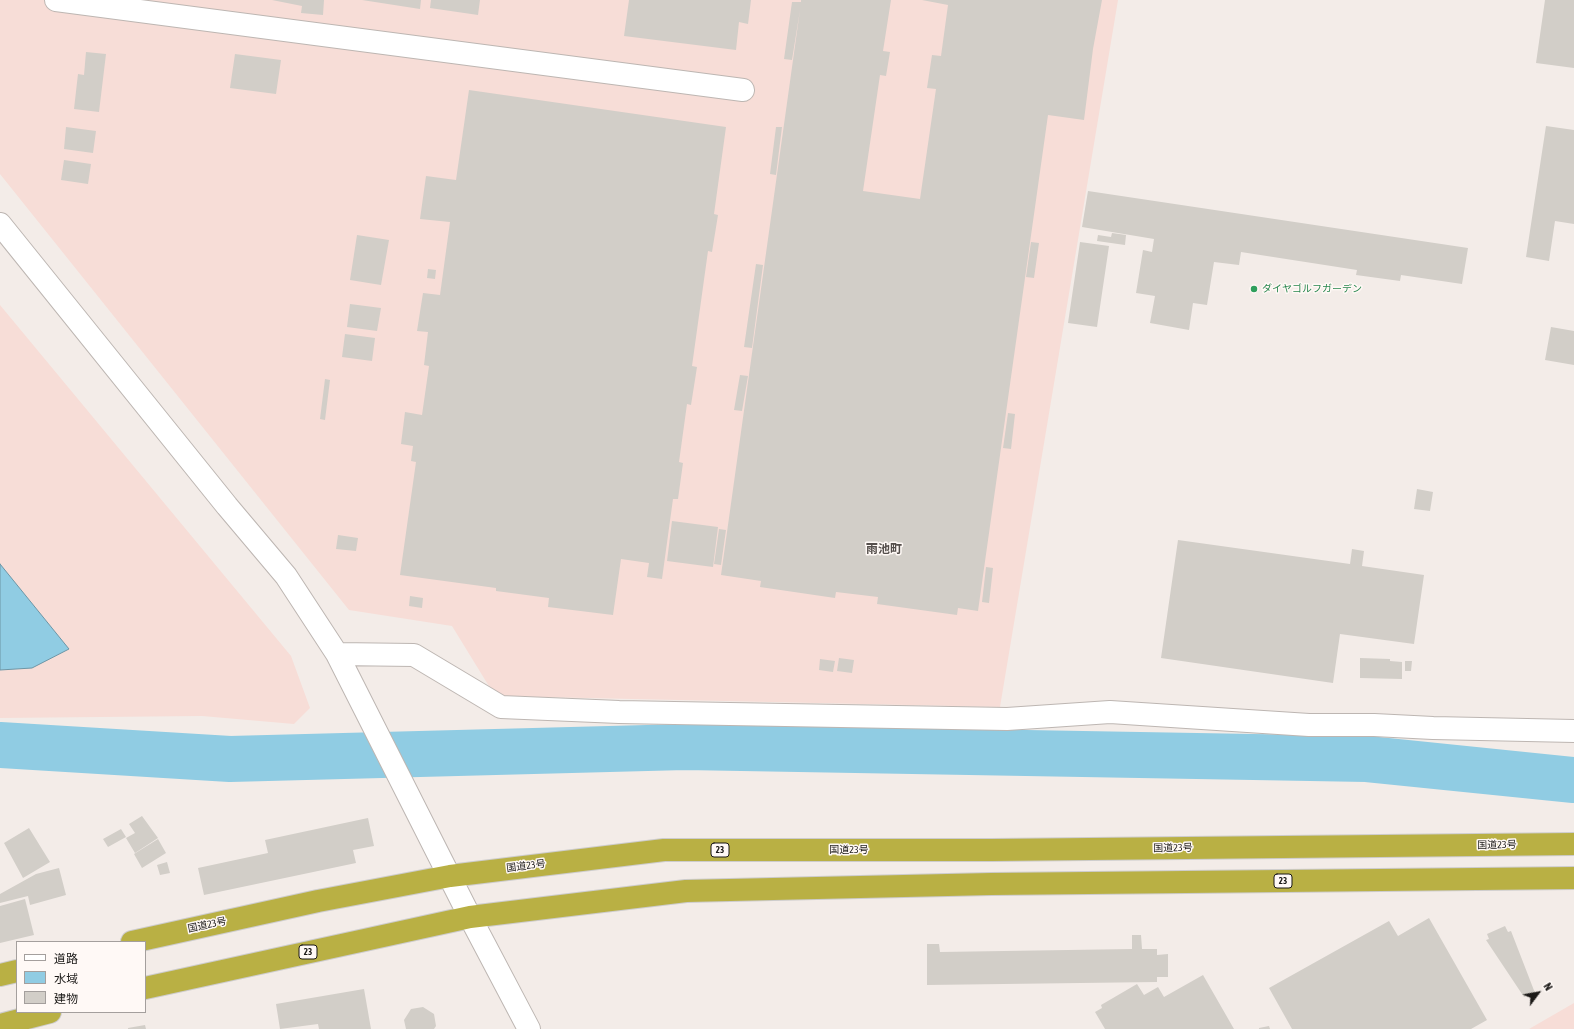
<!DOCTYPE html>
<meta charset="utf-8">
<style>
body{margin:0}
#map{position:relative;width:1574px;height:1029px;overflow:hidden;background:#f3ece8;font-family:"Asap Condensed","Noto Sans JP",sans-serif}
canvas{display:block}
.legend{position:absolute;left:16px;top:941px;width:130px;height:72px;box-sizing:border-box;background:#fff9f6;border:1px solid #a49f9d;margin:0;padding:5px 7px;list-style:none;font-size:12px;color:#1b1917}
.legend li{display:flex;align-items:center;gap:8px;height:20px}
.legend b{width:20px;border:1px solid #a49f9d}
.north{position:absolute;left:1518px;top:973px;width:40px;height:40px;-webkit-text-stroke:3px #fff9f6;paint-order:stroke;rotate:58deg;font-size:11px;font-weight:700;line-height:16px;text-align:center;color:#1b1917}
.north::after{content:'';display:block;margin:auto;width:14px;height:18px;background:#1b1917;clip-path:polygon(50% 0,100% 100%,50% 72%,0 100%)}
</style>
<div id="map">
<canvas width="1574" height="1029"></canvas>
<ul class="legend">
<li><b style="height:5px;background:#fff"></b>道路</li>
<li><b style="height:11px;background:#90cce3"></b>水域</li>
<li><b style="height:11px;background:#d2cec8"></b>建物</li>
</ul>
<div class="north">N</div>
</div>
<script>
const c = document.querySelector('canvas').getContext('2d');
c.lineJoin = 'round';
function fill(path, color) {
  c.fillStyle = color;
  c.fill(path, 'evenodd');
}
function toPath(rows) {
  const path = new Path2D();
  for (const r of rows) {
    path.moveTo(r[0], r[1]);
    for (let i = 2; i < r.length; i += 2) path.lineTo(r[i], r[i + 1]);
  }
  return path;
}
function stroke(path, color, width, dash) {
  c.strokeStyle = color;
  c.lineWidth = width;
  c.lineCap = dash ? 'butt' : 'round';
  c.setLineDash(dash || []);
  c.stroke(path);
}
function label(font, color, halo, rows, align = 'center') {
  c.font = font + ' "Asap Condensed","Noto Sans JP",sans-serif';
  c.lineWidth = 3;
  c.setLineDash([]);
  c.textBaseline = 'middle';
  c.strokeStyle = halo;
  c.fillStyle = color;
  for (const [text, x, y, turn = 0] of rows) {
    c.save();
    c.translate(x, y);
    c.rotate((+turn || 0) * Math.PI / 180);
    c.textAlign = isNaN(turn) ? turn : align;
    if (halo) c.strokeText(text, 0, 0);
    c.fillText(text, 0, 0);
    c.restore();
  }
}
fill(toPath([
 [0,0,1118,0,1000,707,495,696,452,626,349,610,0,174],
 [0,305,291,656,310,708,294,724,202,716,0,718],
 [1574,1003,1574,1029,1529,1029]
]), '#f7ddd7');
const water = toPath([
 [0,564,69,649,32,668,0,670,0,564]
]);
fill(water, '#90cce3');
stroke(water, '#6d96a6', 1);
stroke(toPath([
 [0,745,230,759,685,747,1367,759,1574,780]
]), '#90cce3', 46);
fill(toPath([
 [272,0,324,0,323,15,301,13,302,6],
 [362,0,421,0,420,9],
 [431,0,480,0,478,15,430,8],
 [629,0,751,0,748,24,739,22,736,50,624,36],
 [801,0,891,0,883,51,890,52,886,76,880,75,863,191,920,199,936,89,927,88,932,55,941,56,948,5,922,0,1102,0,1093,49,1084,120,1048,115,978,611,958,608,957,615,877,604,878,597,836,592,835,598,760,587,761,581,721,575,800,10,792,60,784,59,792,2,801,2],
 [1545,0,1574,0,1574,68,1536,63],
 [86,52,106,54,99,112,74,109,78,74,84,75],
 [235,54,281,60,276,94,230,88],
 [469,90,726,127,714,214,718,215,712,252,708,251,692,366,697,367,691,405,687,404,679,462,683,463,678,499,673,499,662,579,647,577,649,563,621,559,613,615,548,607,549,598,496,591,496,588,400,575,416,462,411,461,413,446,401,444,405,412,422,415,429,366,424,365,428,332,417,331,423,293,440,295,450,222,420,219,426,176,456,180],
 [1546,126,1574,130,1574,224,1555,221,1549,261,1526,257],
 [66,127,96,131,93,153,64,149],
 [776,127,782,127,776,175,770,174],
 [64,160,91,164,88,184,61,180],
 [1088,191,1468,248,1462,284,1401,275,1400,281,1356,275,1357,270,1241,252,1239,265,1214,262,1207,305,1193,303,1189,330,1150,323,1155,296,1136,293,1143,250,1152,252,1154,239,1082,227],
 [1112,233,1126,235,1125,245,1097,241,1098,235,1111,237],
 [357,235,389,240,381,285,350,280],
 [1031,242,1039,243,1034,278,1026,277],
 [1080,242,1109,246,1097,327,1068,323],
 [756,264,763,265,752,348,744,347],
 [428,269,436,270,435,279,427,278],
 [350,304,381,308,377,331,347,327],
 [1551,327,1574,331,1574,365,1545,360],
 [345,334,375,338,372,361,342,357],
 [740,375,748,376,742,411,734,410],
 [325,379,330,380,325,420,320,419],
 [1008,413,1015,414,1011,449,1003,448],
 [1417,489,1433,492,1430,511,1414,509],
 [672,521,718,527,713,567,667,561],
 [719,529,726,530,721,565,714,564],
 [338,535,358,538,356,551,336,549],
 [1178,540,1350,564,1352,549,1364,551,1362,566,1424,575,1414,644,1340,634,1333,683,1161,658],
 [986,567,993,568,989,603,982,602],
 [410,596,423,598,422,608,409,606],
 [839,658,854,660,852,673,837,671],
 [1360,658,1390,659,1390,661,1402,662,1402,679,1360,678],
 [820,659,835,661,833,672,819,670],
 [1405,661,1412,661,1411,671,1405,671],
 [142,816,158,838,135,853,126,838,135,833,129,824],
 [368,818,374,846,353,850,356,863,204,895,198,868,268,853,265,840],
 [29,828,50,862,23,878,4,843],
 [121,829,126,837,108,847,103,839],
 [158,839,166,853,142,868,134,854],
 [167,862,170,873,160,875,157,865],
 [59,868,66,895,30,905,28,896,0,903,0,894,36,874],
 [25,899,34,935,0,943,0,906],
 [1429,918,1487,1020,1471,1029,1292,1029,1269,988,1389,921,1398,936],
 [1505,926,1508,932,1511,931,1535,993,1524,997,1486,940,1489,939,1487,934],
 [1132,935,1141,935,1142,949,1157,949,1157,955,1168,954,1168,977,1157,977,1157,982,927,985,927,944,939,944,940,952,1132,949],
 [1203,975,1234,1029,1105,1029,1095,1012,1102,1008,1101,1005,1137,984,1144,995,1158,987,1164,997],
 [364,989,371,1029,319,1029,318,1024,280,1029,276,1004],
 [423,1007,434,1014,436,1026,434,1029,406,1029,404,1020,411,1009],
 [145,1025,146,1029,128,1029,128,1028],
 [1269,1026,1270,1029,1259,1029,1259,1028]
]), '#d2cec8');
const minor = toPath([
 [56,0,743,90],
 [0,224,227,506,286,576,337,654,470,917,529,1029],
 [337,654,414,655,501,707,619,712,1007,719,1110,712,1309,725,1374,725,1433,728,1574,731]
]);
const highway = toPath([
 [132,942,318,901,450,876,664,850,992,850,1574,844],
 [0,975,17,971],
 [145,988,470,917,686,891,991,884,1574,878],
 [0,1025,50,1012]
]);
stroke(minor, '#bdb6b2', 24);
stroke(highway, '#cdcccc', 24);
stroke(minor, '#fff', 22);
stroke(highway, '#b9b044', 22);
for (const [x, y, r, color] of [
 [1254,289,4,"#2e9e5b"]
]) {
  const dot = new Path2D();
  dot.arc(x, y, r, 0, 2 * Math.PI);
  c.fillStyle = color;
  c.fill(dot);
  stroke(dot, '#fff9f6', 1.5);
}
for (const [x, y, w] of [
 [720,850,18],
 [1283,881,18],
 [308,952,18]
]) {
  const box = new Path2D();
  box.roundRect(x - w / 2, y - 7, w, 14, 3);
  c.fillStyle = '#fff9f6';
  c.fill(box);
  stroke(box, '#1b1917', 1);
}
label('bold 9px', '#1b1917', null, [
 ["23",720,850],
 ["23",1283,881],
 ["23",308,952]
]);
label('10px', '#27864d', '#fff9f6', [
 ["ダイヤゴルフガーデン",1262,289]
], 'left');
label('10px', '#1b1917', '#fff9f6', [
 ["国道23号",1497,845,-1],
 ["国道23号",1173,848,-1],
 ["国道23号",849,850],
 ["国道23号",526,866,-7],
 ["国道23号",207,925,-12]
]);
label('bold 12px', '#554f4c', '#fff9f6', [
 ["雨池町",884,549]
]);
</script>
